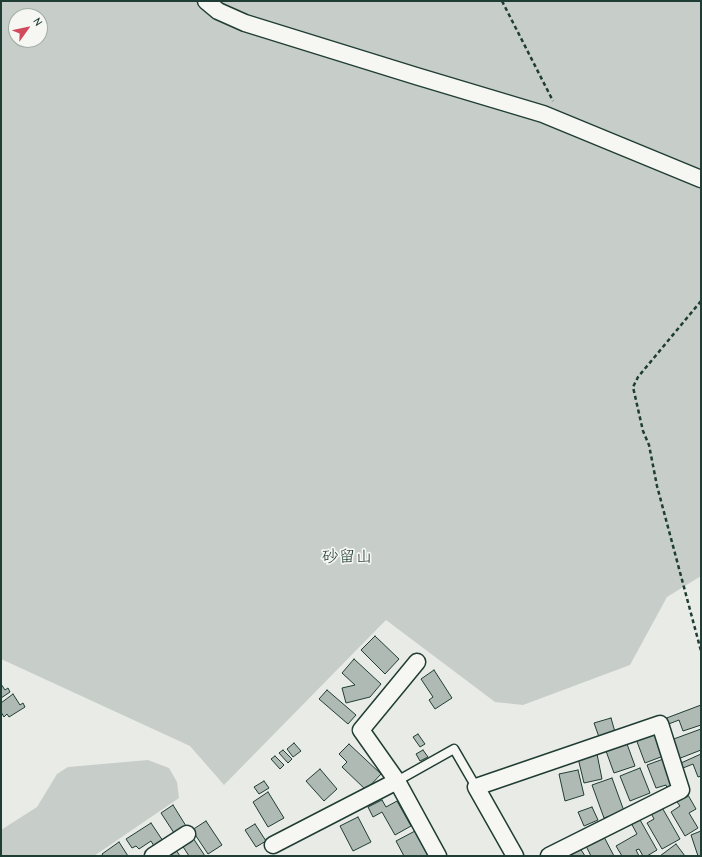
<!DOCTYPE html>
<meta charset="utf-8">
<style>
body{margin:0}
#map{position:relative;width:702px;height:857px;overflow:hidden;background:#e9ebe7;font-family:"Comic Neue",sans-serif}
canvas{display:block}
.frame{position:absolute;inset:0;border:2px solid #1f3d34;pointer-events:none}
.north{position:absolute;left:8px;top:8px;width:40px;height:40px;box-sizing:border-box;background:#f6f6f2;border:1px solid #a0aca6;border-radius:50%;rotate:57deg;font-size:11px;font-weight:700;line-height:16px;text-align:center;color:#1f3d34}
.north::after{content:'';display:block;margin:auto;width:14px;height:18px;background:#d1495b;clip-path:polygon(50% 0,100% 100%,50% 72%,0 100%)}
</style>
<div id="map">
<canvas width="702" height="857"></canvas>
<div class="frame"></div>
<div class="north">N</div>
</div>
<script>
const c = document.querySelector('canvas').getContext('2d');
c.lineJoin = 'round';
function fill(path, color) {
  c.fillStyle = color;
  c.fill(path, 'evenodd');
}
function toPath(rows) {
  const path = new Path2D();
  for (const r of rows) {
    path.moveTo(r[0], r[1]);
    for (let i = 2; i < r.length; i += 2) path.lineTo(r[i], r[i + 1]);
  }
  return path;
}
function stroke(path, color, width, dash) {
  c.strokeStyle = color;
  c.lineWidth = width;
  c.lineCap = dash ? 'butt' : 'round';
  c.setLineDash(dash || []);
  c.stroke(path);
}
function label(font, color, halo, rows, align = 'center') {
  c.font = font + ' "Comic Neue","Klee One",sans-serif';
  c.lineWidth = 3.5;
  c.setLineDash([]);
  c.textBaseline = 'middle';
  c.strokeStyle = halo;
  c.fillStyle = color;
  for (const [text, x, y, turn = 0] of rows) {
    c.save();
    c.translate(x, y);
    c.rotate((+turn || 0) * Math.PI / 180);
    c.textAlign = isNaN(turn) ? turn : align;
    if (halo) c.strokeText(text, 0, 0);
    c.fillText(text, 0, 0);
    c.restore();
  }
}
fill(toPath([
 [1,1,701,1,701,576,667,597,630,665,523,705,495,702,386,620,224,785,190,746,1,659],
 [16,16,40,16,40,40,16,40],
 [148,760,169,768,177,782,179,798,94,856,1,856,1,830,37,807,57,774,68,767]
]), '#c7cec9');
const building = toPath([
 [375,636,399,659,385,674,361,650,375,636],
 [354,659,381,684,370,697,346,703,342,688,355,685,342,673,354,659],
 [434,670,452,698,435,709,429,700,433,697,421,679,434,670],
 [1,684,5,690,8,688,10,692,1,698,1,684],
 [327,690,356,715,348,724,319,699,327,690],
 [13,694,20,705,23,703,25,707,9,717,7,714,4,717,1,712,1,703,13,694],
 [701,705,701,725,683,731,679,720,666,725,664,719,701,705],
 [611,718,615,732,599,737,594,723,611,718],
 [701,729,701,750,678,759,671,740,701,729],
 [658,732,666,755,645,763,636,739,658,732],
 [418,734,425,744,420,747,413,737,418,734],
 [294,743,301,751,293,757,287,749,294,743],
 [349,744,381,774,366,790,342,767,347,762,339,754,349,744],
 [627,744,635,766,614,773,606,751,627,744],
 [283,750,292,759,288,763,279,753,283,750],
 [423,750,428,757,420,761,416,754,423,750],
 [597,754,602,779,584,783,578,758,597,754],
 [701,754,701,776,698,777,693,764,683,768,681,763,701,754],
 [275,756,284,765,280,769,271,759,275,756],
 [666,758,678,788,668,791,666,785,656,788,647,765,666,758],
 [640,768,650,793,630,801,620,776,640,768],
 [320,769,337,789,324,801,306,781,320,769],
 [578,770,584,795,565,801,559,774,578,770],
 [612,778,624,811,604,818,592,785,612,778],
 [264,781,269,788,259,794,254,787,264,781],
 [268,792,284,818,268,827,253,802,268,792],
 [688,795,696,809,689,813,698,828,685,836,671,812,680,806,677,802,688,795],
 [382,800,386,807,397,801,411,826,395,835,382,812,373,817,368,807,382,800],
 [660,804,680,839,662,849,647,823,654,819,650,811,660,804],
 [173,805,186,826,174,833,161,813,173,805],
 [592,807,598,820,584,826,578,812,592,807],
 [358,817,371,842,353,851,340,826,358,817],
 [639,818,657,850,647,856,643,856,639,849,636,850,639,856,622,856,616,846,637,834,631,823,639,818],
 [206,821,222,845,208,854,192,830,206,821],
 [151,823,163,841,154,846,151,841,139,849,136,846,132,848,126,839,151,823],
 [255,824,266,841,256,847,245,830,255,824],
 [415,831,429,856,404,856,396,841,415,831],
 [701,831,701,856,698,856,691,835,701,831],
 [191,835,205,856,189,856,180,842,191,835],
 [603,835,614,856,591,856,585,844,603,835],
 [119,842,128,856,103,856,102,854,119,842],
 [676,844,685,856,660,856,676,844],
 [174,847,180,856,160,856,174,847],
 [580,848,585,856,569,856,568,855,580,848]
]);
fill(building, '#b0bab5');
stroke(building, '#1f3d34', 1);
const service = toPath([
 [397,781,454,749,476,787]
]);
const minor = toPath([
 [206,1,218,11,245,23,416,76,543,114,701,179],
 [417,662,361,730,397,781,438,856],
 [273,845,397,781],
 [153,856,187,834],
 [515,856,476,787,660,724,681,790,549,856]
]);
stroke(service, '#1f3d34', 11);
stroke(minor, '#1f3d34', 19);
stroke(toPath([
 [502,1,553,101],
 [701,301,638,377,633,387,643,431,649,445,657,486,701,651]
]), '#1f3d34', 2.5, [4, 3]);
stroke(service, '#f6f6f2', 8);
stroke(minor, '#f6f6f2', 16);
label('17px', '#1f3d34', '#f6f6f2', [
 ["砂留山",347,557]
]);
</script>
